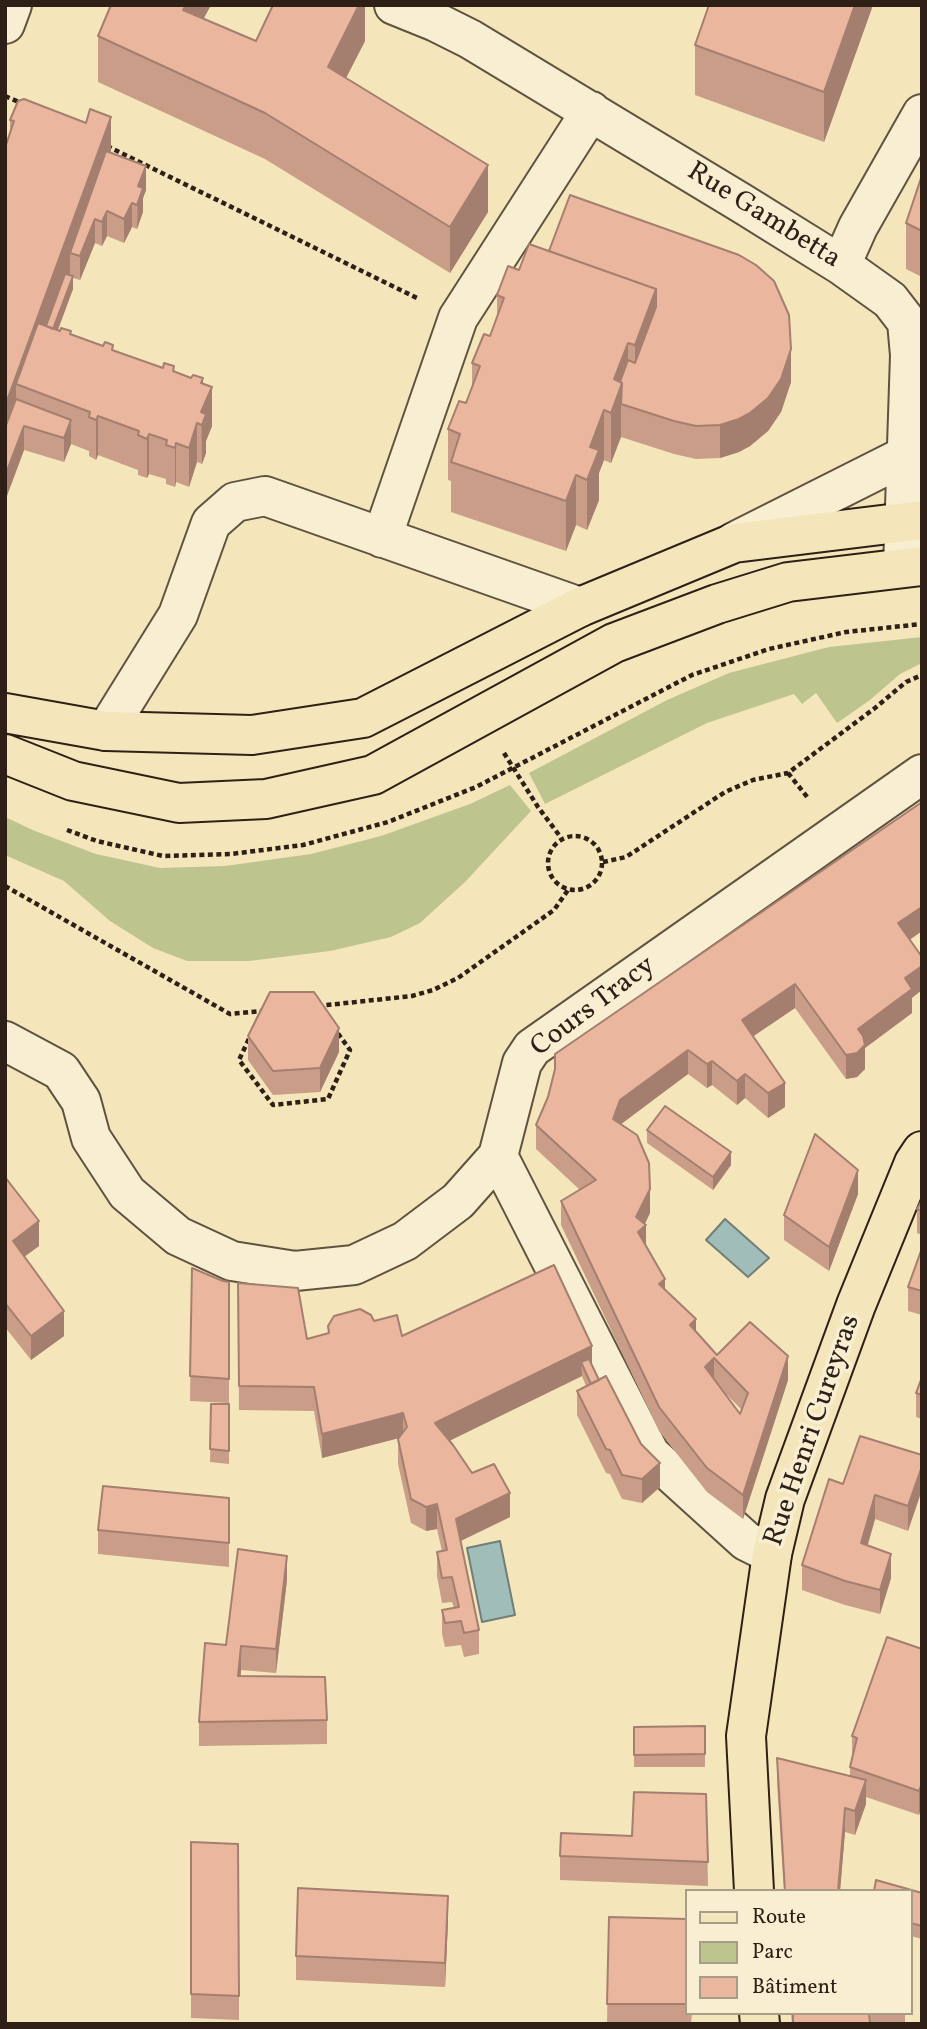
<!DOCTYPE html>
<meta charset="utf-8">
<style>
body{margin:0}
#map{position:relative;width:927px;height:2029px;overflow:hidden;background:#f4e6ba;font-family:Vollkorn,serif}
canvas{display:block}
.frame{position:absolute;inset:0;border:7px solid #2e2017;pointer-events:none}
.legend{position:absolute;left:685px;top:1889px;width:228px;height:126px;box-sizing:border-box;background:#f8efd2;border:2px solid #a79c87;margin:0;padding:9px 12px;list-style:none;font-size:21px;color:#2e2017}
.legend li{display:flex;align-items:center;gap:14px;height:35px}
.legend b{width:35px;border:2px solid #a79c87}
</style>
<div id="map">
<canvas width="927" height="2029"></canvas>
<div class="frame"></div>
<ul class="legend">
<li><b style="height:9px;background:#f4e6ba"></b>Route</li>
<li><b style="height:19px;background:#bec48d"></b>Parc</li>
<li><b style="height:19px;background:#eab69e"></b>Bâtiment</li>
</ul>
</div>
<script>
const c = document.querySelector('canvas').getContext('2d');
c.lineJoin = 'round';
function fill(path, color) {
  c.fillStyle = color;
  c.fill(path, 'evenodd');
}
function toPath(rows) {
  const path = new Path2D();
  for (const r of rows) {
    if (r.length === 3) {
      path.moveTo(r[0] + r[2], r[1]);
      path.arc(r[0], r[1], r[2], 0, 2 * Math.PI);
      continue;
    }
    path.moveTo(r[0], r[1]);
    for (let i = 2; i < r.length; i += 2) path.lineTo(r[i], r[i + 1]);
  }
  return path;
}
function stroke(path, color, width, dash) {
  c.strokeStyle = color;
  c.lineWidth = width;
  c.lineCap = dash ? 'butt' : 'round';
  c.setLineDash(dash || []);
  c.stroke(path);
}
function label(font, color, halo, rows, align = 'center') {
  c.font = font + ' Vollkorn,serif';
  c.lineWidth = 7;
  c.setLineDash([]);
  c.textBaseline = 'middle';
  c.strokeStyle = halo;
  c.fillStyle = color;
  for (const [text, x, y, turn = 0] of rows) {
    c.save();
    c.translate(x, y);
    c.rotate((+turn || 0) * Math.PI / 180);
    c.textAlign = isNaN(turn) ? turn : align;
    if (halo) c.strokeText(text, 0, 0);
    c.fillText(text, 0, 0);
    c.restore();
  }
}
fill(toPath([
 [922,637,922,663,900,674,870,700,837,723,816,693,802,704,794,694,707,723,545,804,529,773,667,700,729,673,829,647],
 [510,785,531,811,465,882,420,923,391,937,330,951,249,961,187,961,153,948,110,921,64,881,5,855,5,817,35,831,96,854,160,868,225,866,311,854,381,836,470,804]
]), '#bec48d');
const water = toPath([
 [725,1219,769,1258,748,1277,706,1240,725,1219],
 [500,1541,515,1615,482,1622,467,1548,500,1541]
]);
fill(water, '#a0bdb9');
stroke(water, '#727e78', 2);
const minor = toPath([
 [394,5,436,22,470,39,743,204,841,265,890,300,907,322,910,355,903,567],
 [5,24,12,5],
 [841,265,858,227,922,114],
 [382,538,458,318,591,111],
 [734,542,907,455],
 [106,731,178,615,211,523,235,502,265,496,580,607],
 [5,1041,61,1071,81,1101,91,1138,127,1193,178,1236,232,1261,295,1271,354,1265,405,1241,458,1201,498,1156,522,1063,532,1048,922,774],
 [498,1156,650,1454,746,1541,772,1554]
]);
const major = toPath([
 [5,713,106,731,252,735,363,718,580,607,734,543,922,520],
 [5,754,73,781,179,803,266,799,373,775,614,643,717,604,788,582,922,566],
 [754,1891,746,1736,772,1554,785,1499,856,1305,914,1163,922,1151],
 [759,2013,760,2024]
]);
stroke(minor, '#605240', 42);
stroke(major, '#2e2017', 42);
stroke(toPath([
 [5,96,21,103],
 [107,146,417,298],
 [504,753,538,807,562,839],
 [788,773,808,798],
 [67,830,97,841,163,856,231,854,303,845,388,822,476,787,692,675,769,649,846,632,922,624],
 [575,863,27],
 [603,862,626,857,725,792,753,780,788,773,875,708,906,682,922,675],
 [5,886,230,1014,262,1011],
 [318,1006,350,1050,328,1099,273,1105,239,1060,262,1011,318,1006],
 [318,1006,412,996,433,990,458,978,554,910,568,890]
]), '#2e2017', 4.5, [5, 3.5]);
stroke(minor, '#f8efd2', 38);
stroke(major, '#f4e6ba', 38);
fill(toPath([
 [111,5,211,5,203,19,256,41,365,5,365,41,346,78,488,212,450,273,265,159,98,82,98,36],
 [709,5,873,5,824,142,695,95,695,45],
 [10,120,111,153,146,190,143,198,143,212,137,229,132,227,124,243,107,236,102,246,95,243,80,280,73,278,73,289,58,330,71,334,203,383,212,426,206,441,206,453,202,464,197,462,189,487,176,482,175,487,166,484,166,479,149,474,147,478,138,475,138,470,98,455,96,460,89,456,89,451,71,444,64,462,24,450,5,501],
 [922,175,922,277,906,269,906,223],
 [497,295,791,382,781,412,768,431,750,446,739,452,720,458,696,459,674,454,621,437,611,463,604,460,599,473,599,500,587,530,576,525,566,551,451,512,451,481,448,480,448,429,466,403,472,388,472,363,490,336,497,319],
 [922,931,910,940,912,1013,865,1048,865,1069,857,1077,846,1079,795,1008,753,1036,785,1107,768,1118,745,1098,737,1105,712,1085,707,1088,688,1074,620,1124,650,1213,644,1224,646,1246,665,1289,696,1332,717,1355,788,1380,743,1519,707,1492,659,1431,561,1225,561,1201,580,1190,536,1149,536,1125,548,1097,555,1072,555,1054],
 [725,1393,742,1410,740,1414],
 [248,1036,339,1052,320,1092,273,1095,248,1060],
 [647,1130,731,1165,713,1190,647,1143],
 [5,1177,39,1246,25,1256,64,1336,31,1360,5,1327],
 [858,1194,829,1271,784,1240,784,1215],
 [922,1200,922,1235,917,1233,917,1209],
 [922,1248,922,1315,908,1311,908,1287],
 [554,1265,592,1366,599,1380,660,1487,642,1503,622,1499,610,1474,606,1473,577,1415,577,1391,586,1386,582,1376,450,1440,472,1473,510,1517,461,1541,479,1630,479,1654,464,1657,461,1645,445,1647,442,1634,442,1610,454,1608,452,1602,442,1603,437,1576,437,1552,442,1551,437,1529,426,1531,411,1523,398,1464,398,1439,399,1438,322,1458,314,1411,239,1410,238,1283,307,1339,328,1333,328,1326,374,1321,402,1336],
 [192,1268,223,1281,229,1282,229,1403,190,1401],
 [922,1377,922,1419,916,1417,916,1393],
 [211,1404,229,1404,229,1464,210,1462],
 [922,1455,908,1531,875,1519,868,1545,891,1578,880,1614,845,1605,802,1590,802,1565,843,1484],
 [229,1498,229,1567,98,1554,98,1530],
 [287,1580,276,1673,241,1670,241,1676,327,1720,327,1744,199,1746,199,1722,226,1645],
 [922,1649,919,1815,866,1797,866,1804,855,1835,845,1832,840,1891,784,1891,777,1782,777,1758,850,1776,850,1767,852,1757,852,1736],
 [705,1726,705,1767,634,1767,634,1727],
 [706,1794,708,1886,560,1880,560,1856,632,1836],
 [191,1842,239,1996,239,2020,191,2018],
 [911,1891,922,1893,922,1939,911,1936],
 [609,1917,687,1919,687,2013,692,2013,691,2024,607,2024],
 [448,1921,445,1987,296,1980,296,1956],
 [791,2013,905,2013,905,2024,792,2024]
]), '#c99d88');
fill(toPath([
 [186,5,211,5,183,57,183,10],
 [359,5,365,5,365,41,328,113,328,67],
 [855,5,873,5,824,142,824,92],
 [111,117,111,163,70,253,70,276,42,351,16,384,16,424,5,452,5,406],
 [488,165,488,212,450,273,450,227],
 [146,166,146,190,143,198,143,212,137,229,138,186],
 [132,203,132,227,124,243,124,219],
 [107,211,107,236,102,246,102,222],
 [95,219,95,243,80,280,80,256],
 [73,276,73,289,45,364,45,352],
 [656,289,656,340,635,396,635,345],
 [628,343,628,393,621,404,621,437,611,463,611,413,614,379],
 [791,349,791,382,781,412,768,431,750,446,739,452,720,458,720,425],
 [203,378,203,409,212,387,212,426,206,441,206,453,202,464,201,383],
 [604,410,604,460,599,473,599,500,587,530,587,480,590,447],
 [98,416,98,455,96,460,96,420],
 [71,420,71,444,64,462,64,438],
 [197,423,197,462,189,487,189,448],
 [24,426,24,450,5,501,5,476],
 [149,434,149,474,147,478,147,439],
 [176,443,176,482,175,487,175,448],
 [576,475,576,525,566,551,566,501],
 [922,907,922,931,898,947,898,923],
 [922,966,922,990,912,998,912,1013,865,1048,865,1069,857,1077,846,1079,846,1055,858,1029,905,978],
 [795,984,795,1008,742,1044,742,1020],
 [339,1028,339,1052,320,1092,320,1068],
 [688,1050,688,1074,620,1125,613,1119,620,1100],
 [712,1061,712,1085,707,1088,707,1064],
 [745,1074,745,1098,737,1105,737,1081],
 [785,1083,785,1107,768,1118,768,1093],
 [731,1152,731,1165,713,1190,713,1177],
 [858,1170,858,1194,829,1271,829,1247],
 [650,1189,650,1213,643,1228,646,1225,646,1249,638,1257,636,1217],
 [39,1221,39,1246,13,1265,13,1241],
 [665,1279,665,1303,659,1284],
 [64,1311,64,1336,31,1360,31,1336],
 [696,1319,696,1343,690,1325],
 [592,1346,592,1370,581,1362,582,1376,435,1448,435,1423],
 [788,1356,788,1380,743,1519,743,1495],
 [714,1358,714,1383,705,1367],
 [403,1413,403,1437,322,1458,322,1434],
 [660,1463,660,1487,642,1503,642,1479],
 [922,1466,922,1490,908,1531,908,1506],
 [510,1493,510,1517,456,1543,456,1519],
 [875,1495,875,1519,861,1567,861,1543],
 [437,1504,437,1529,426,1531,426,1507],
 [891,1554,891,1578,880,1614,880,1590],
 [287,1556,287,1580,276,1673,276,1649],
 [241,1646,241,1670,238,1700,238,1676],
 [866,1780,866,1804,855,1835,855,1811],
 [922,1783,922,1807,919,1815,919,1791],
 [845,1808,845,1832,840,1891,838,1891],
 [448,1896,448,1921,445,1987,445,1963]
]), '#a47f6f');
const building = toPath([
 [111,5,186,5,183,10,256,41,273,5,359,5,328,67,488,165,450,227,265,113,98,36,111,5],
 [709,5,855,5,824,92,695,45,709,5],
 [24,99,86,123,90,109,111,117,5,406,5,148,14,121,10,120,18,101,24,99],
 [106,151,146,166,138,186,143,188,137,205,132,203,124,219,107,211,102,222,95,219,80,256,70,253,106,151],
 [922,175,922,231,906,223,922,175],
 [570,195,739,255,756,265,774,281,789,315,791,349,781,379,768,398,750,413,739,419,720,425,696,426,674,421,621,404,622,383,620,382,628,360,635,363,656,307,656,289,549,251,570,195],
 [529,244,656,289,635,345,628,343,614,379,622,383,621,386,611,413,604,410,590,447,599,450,587,480,576,475,566,501,451,462,460,434,448,429,459,401,466,403,480,366,472,363,484,334,490,336,504,298,497,295,508,266,519,270,529,244],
 [65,274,73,276,53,329,46,326,65,274],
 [38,323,60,331,61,328,71,331,70,334,103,346,105,342,113,345,112,350,163,368,164,363,174,366,173,371,191,378,193,375,203,378,201,383,212,387,201,412,206,414,202,425,197,423,189,448,176,443,175,448,166,445,167,440,149,434,147,439,138,435,139,431,98,416,96,420,89,417,90,412,16,384,38,323],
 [16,399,71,420,64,438,24,426,5,476,5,428,16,399],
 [922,802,922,907,898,923,922,957,922,966,905,978,912,989,858,1029,863,1036,865,1045,857,1053,846,1055,795,984,742,1020,785,1083,768,1093,745,1074,737,1081,712,1061,707,1064,688,1050,620,1100,613,1119,637,1135,649,1163,650,1189,636,1217,646,1225,638,1232,665,1279,659,1284,696,1319,690,1325,717,1355,750,1322,788,1356,743,1495,707,1468,659,1407,561,1201,596,1180,536,1125,548,1097,555,1069,555,1054,922,802],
 [714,1358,748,1393,740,1414,705,1367,714,1358],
 [270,992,314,992,339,1028,320,1068,273,1071,248,1036,270,992],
 [665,1106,731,1152,713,1177,647,1130,665,1106],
 [815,1134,858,1170,829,1247,784,1215,815,1134],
 [5,1177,39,1221,13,1241,64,1311,31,1336,5,1303,5,1177],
 [922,1200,922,1211,917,1209,922,1200],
 [922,1248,922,1291,908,1287,922,1248],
 [554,1265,592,1346,435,1423,453,1445,472,1473,494,1464,510,1493,456,1519,479,1630,464,1633,461,1621,445,1623,442,1610,459,1607,452,1577,442,1578,437,1552,447,1550,437,1504,426,1507,411,1499,398,1439,407,1427,403,1413,322,1434,314,1387,239,1386,238,1283,298,1288,307,1339,329,1333,328,1326,334,1316,360,1309,371,1315,374,1321,397,1315,402,1336,554,1265],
 [192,1268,223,1281,229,1282,229,1379,190,1376,192,1268],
 [589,1359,599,1380,591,1384,581,1362,589,1359],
 [606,1376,641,1444,660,1463,642,1479,622,1475,610,1450,606,1449,577,1391,606,1376],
 [922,1377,922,1395,916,1393,922,1377],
 [211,1404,229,1404,229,1451,210,1449,211,1404],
 [860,1436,922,1455,922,1466,908,1506,875,1495,861,1543,891,1554,880,1590,845,1581,802,1565,829,1479,843,1484,860,1436],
 [103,1486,229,1498,229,1543,98,1530,103,1486],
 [238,1549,287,1556,276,1649,241,1646,238,1676,325,1677,327,1720,199,1722,205,1643,226,1645,238,1549],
 [887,1637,922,1649,922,1783,919,1791,850,1767,857,1738,852,1736,887,1637],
 [705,1726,705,1754,634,1755,634,1727,705,1726],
 [777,1758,866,1780,855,1811,845,1808,838,1891,785,1891,777,1758],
 [634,1792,706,1794,708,1862,560,1856,561,1833,632,1836,634,1792],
 [191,1842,238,1844,239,1996,191,1994,191,1842],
 [876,1880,922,1893,922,1926,911,1923,911,1891,874,1891,876,1880],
 [298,1888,448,1896,445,1963,296,1956,298,1888],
 [609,1917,687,1919,687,2004,607,2004,609,1917],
 [793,2013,862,2013,869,2014,870,2024,793,2024,793,2013]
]);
fill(building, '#eab69e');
stroke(building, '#a47f6f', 2);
label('28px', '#2e2017', '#f8efd2', [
 ["Rue Gambetta",763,217,32],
 ["Cours Tracy",594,1008,-37],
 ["Rue Henri Cureyras",814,1431,-71]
]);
</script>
